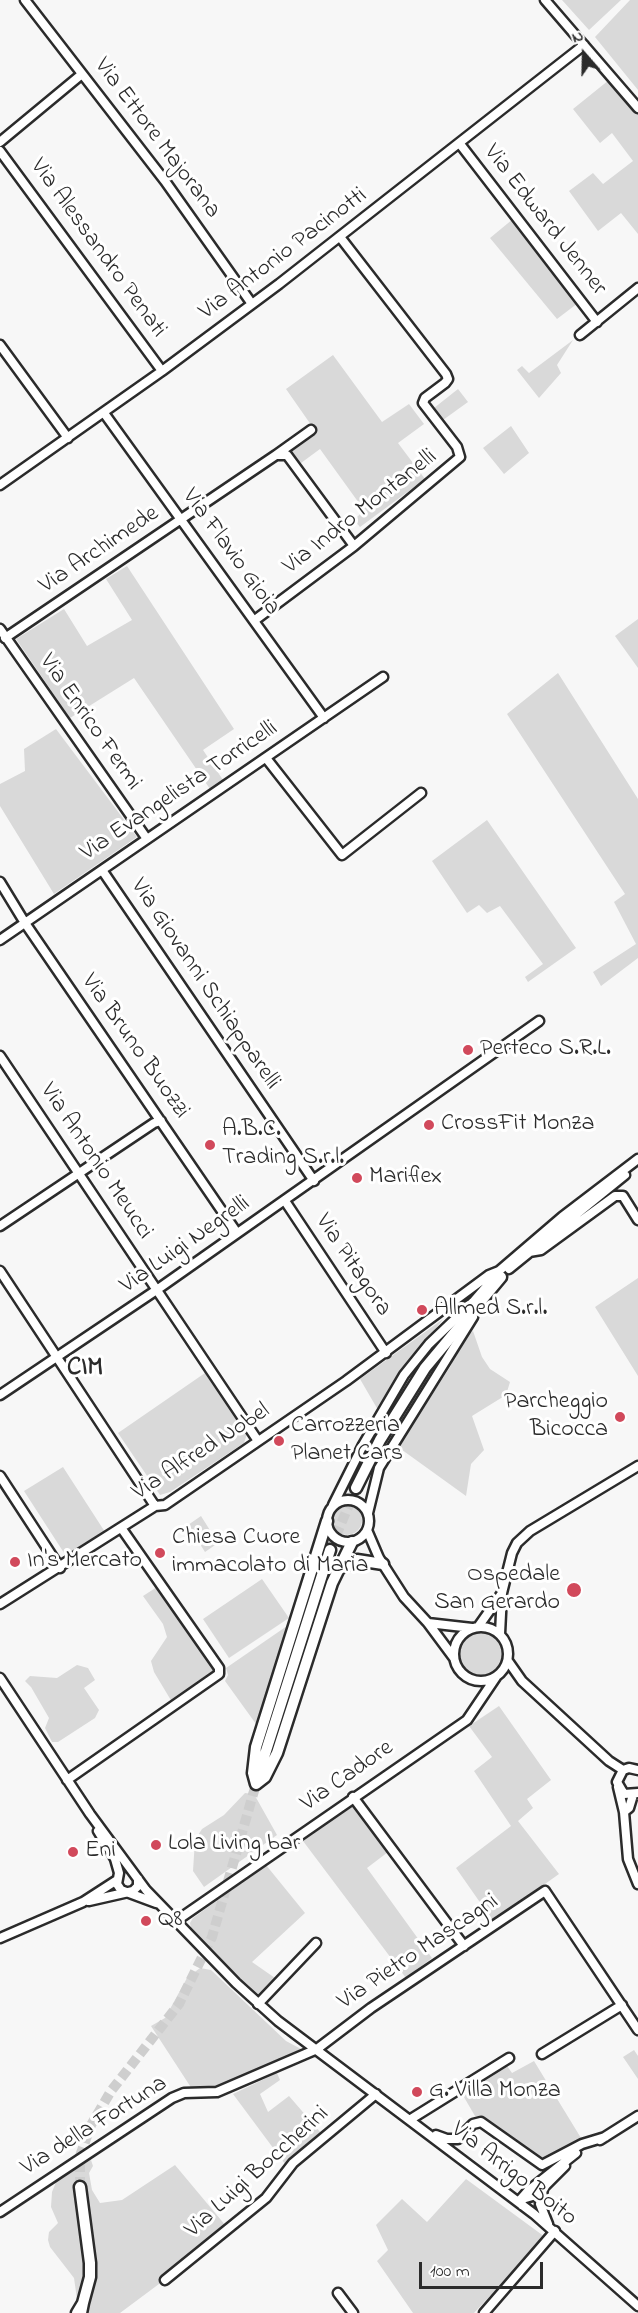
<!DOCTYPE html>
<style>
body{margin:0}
#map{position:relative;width:638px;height:2313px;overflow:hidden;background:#f7f7f7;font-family:"Indie Flower",sans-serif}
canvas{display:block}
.north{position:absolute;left:554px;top:24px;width:60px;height:60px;-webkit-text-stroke:4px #fff;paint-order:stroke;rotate:340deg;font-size:16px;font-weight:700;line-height:24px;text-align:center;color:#2b2b2b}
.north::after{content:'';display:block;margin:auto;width:21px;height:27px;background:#2b2b2b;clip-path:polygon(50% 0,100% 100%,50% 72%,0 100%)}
.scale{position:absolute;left:419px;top:2262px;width:124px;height:27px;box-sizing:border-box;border:3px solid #2b2b2b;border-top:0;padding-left:8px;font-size:18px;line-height:21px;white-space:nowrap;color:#2b2b2b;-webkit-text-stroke:4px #fff;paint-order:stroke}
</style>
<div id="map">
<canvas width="638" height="2313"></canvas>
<div class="north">N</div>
<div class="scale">100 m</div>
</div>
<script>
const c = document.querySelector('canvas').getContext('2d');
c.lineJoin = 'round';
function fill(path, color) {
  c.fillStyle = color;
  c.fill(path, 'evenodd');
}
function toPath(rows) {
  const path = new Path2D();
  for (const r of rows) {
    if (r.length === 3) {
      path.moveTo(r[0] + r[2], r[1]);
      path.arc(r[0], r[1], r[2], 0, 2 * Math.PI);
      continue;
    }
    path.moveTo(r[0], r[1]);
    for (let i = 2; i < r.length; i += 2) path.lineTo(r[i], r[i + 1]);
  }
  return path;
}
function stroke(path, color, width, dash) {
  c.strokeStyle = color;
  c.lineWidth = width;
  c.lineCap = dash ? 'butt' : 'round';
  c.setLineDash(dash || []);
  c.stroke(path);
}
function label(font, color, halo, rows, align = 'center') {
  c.font = font + ' "Indie Flower",sans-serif';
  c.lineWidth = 6;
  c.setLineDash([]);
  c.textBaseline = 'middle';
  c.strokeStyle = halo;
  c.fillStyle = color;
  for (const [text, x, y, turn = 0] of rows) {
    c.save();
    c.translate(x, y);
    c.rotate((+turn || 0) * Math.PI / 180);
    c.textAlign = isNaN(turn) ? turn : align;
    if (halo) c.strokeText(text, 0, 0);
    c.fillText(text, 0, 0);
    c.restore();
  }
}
fill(toPath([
 [562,0,621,0,589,30],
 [630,0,638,0,638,90,595,37],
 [609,80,638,114,638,234,621,213,598,231,569,191,593,173,603,184,633,161,612,133,600,143,573,109],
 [513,219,578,303,557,319,490,238],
 [573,340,557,365,561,373,539,398,517,370,522,366,529,373],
 [333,355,382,422,409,404,424,424,398,443,425,479,360,527,354,520,364,510,320,449,301,463,291,451,316,432,286,389],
 [458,389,468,402,443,420,434,408],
 [511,426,529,453,504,474,483,448],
 [127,566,234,729,203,750,223,780,210,789,134,678,70,718,16,639,64,609,87,646,132,620,106,579],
 [638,619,638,668,615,636],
 [558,673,638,799,638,958,601,986,593,972,636,944,614,902,625,894,507,714],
 [56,729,137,837,54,894,0,806,0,784,25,771,24,749],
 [487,820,576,948,528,982,525,977,543,964,500,906,487,913,479,905,467,913,432,861],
 [638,1278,638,1376,595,1307],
 [443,1319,395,1382,378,1410,360,1379],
 [473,1331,482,1357,490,1369,510,1382,506,1395,472,1416,484,1450,471,1464,466,1496,398,1447,450,1367,463,1338],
 [205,1373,247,1434,244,1443,170,1492,160,1495,118,1433],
 [63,1467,105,1532,66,1556,24,1491],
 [347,1520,15],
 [201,1516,218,1543,205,1552,188,1525],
 [262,1579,289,1618,229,1658,203,1619],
 [157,1587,213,1668,213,1673,172,1702,154,1672,151,1661,167,1637,163,1624,143,1596],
 [287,1626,256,1724,225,1681,228,1675,226,1668],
 [481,1655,23],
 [77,1665,88,1668,95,1680,84,1688,99,1710,95,1718,58,1742,52,1742,45,1728,49,1718,31,1687,25,1681,30,1676,57,1678],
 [499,1706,551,1780,527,1799,533,1808,518,1821,559,1874,493,1921,456,1868,511,1826,474,1771,492,1757,469,1726],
 [245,1793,254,1794,277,1835,204,1887,193,1871,195,1840,202,1829,224,1815],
 [352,1805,388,1852,367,1868,432,1958,406,1978,303,1841],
 [266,1865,305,1913,252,1962,275,1978,258,1997,191,1928,190,1923,193,1918],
 [200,1968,211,1970,286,2041,301,2049,214,2089,192,2089,151,2026,165,2018,187,1978],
 [634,2050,638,2056,638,2079,623,2057],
 [534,2061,581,2138,545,2160,530,2154,487,2120,475,2116,461,2092,505,2063,512,2073],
 [277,2073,280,2080,260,2094,268,2112,289,2096,321,2133,285,2164,233,2094],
 [91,2160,93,2166,89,2173,92,2190,100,2203,122,2200,175,2165,226,2226,179,2263,159,2284,120,2313,79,2313,74,2278,50,2247,48,2240,49,2232,58,2223,51,2207,52,2192,58,2177],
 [466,2179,545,2237,474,2313,413,2313,377,2261,388,2250,376,2225,402,2199,427,2222]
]), '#d9d9d9');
stroke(toPath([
 [330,1550,356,1488],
 [80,2187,80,2156,91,2125,111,2091,179,2004,212,1937,256,1784]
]), '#cecece', 10, [10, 5]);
const minor = toPath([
 [25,0,165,181,252,304],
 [545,0,638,108],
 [0,142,82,74],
 [460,144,597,322],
 [0,151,162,371],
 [580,335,638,288],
 [0,345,68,438],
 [104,413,324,718],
 [276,455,311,430],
 [0,485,162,371,279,284,584,45],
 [255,620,354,546,460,457,457,447,423,403,425,398,445,383,448,379,446,374,340,237],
 [0,629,147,839],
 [5,638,276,455,287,455,354,546],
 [266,758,342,855,421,793],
 [102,870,314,1181],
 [0,882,25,923,237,1233],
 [0,940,383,677],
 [0,1056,258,1441],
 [285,1201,386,1353],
 [0,1226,154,1123,161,1121],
 [529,1252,541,1250,615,1196,623,1196,638,1220],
 [509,1269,625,1175],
 [0,1271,155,1506],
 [0,1395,158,1289,539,1021],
 [0,1476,60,1568],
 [348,1521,21],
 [333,1505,363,1445,404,1375,429,1344,473,1302,498,1273],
 [368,1513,379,1468,473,1317],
 [367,1530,379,1558,404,1597,428,1623,454,1658],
 [0,1604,155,1506,165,1505,346,1381,489,1275,499,1271,562,1217,638,1159],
 [428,1623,472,1628],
 [478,1627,502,1593],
 [481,1654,27],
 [500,1634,502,1593,512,1553,517,1543,530,1531,638,1466],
 [508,1661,522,1681,609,1761,623,1770],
 [0,1678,90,1814,146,1890,236,1983,278,2021,534,2214,638,2306],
 [638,1770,629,1768,623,1770,617,1782,624,1794,638,1793],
 [67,1780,219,1674,219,1668,122,1529],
 [618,1787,624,1812,628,1859,638,1884],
 [353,1797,464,1946],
 [624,1812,629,1808,633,1795],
 [98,1831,115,1859,119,1873,117,1884,121,1890,156,1903],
 [89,1901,133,1891,138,1886,138,1879],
 [176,1921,467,1720,496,1677],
 [0,1938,83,1902,117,1880],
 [258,2004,316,1943],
 [542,2054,622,2005],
 [411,2119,509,2058],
 [436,2135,447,2139,458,2139,473,2124,481,2122,542,2165,582,2144,605,2137],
 [600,2140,638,2116],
 [543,2189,540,2204,548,2224],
 [519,2200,536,2195,565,2166],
 [522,2205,521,2199,528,2191,576,2153],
 [0,2212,172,2098,184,2093,217,2092,317,2049,371,2008,545,1891,638,2030],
 [165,2280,266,2198,293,2163,376,2094],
 [338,2293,353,2313],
 [484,2313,555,2231]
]);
const major = toPath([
 [356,1488,380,1440,425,1368,501,1277],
 [338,1569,357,1560,383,1564],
 [258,1776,330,1550],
 [256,1784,253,1773,256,1747,327,1521],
 [256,1784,265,1777,277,1753,332,1583,352,1542],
 [80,2187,90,2263,90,2277,83,2303],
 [77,2313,83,2303,81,2313]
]);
stroke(minor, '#2b2b2b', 13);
stroke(major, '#2b2b2b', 15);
stroke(minor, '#fff', 8);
stroke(major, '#fff', 10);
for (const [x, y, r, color] of [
 [468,1050,6,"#d1495b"],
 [429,1125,6,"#d1495b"],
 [210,1145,6,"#d1495b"],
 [357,1178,6,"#d1495b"],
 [422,1310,6,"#d1495b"],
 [620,1417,6,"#d1495b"],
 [279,1441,6,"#d1495b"],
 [160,1553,6,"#d1495b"],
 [15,1562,6,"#d1495b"],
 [574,1590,8,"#d1495b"],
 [156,1845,6,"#d1495b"],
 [73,1852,6,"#d1495b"],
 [146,1921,6,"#d1495b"],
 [417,2092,6,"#d1495b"]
]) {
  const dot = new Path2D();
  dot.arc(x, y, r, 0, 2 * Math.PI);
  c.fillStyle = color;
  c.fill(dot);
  stroke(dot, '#fff', 2);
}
label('24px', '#2b2b2b', '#fff', [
 ["Via Ettore Majorana",156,139,53],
 ["Via Edward Jenner",544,221,52],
 ["Via Alessandro Penati",97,249,54],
 ["Via Antonio Pacinotti",284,255,-37],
 ["Via Indro Montanelli",361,513,-38],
 ["Via Archimede",100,551,-34],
 ["Via Flavio Gioia",230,553,54],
 ["Via Enrico Fermi",89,723,55],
 ["Via Evangelista Torricelli",180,792,-34],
 ["Via Giovanni Schiapparelli",204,985,56],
 ["Via Bruno Buozzi",134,1047,55],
 ["Via Antonio Meucci",95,1162,56],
 ["Via Luigi Negrelli",186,1246,-35],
 ["Via Pitagora",352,1266,56],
 ["Via Alfred Nobel",202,1453,-33],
 ["Via Cadore",348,1777,-35],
 ["Via Pietro Mascagni",419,1953,-34],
 ["Via della Fortuna",95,2127,-32],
 ["Via Luigi Boccherini",258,2173,-42],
 ["Via Arrigo Boito",513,2175,38]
]);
label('24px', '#2b2b2b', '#fff', [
 ["Perteco S.R.L.",480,1050],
 ["CrossFit Monza",441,1125],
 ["A.B.C.",222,1131],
 ["Trading S.r.l.",222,1159],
 ["Mariflex",369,1178],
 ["Allmed S.r.l.",434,1310],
 ["Parcheggio",608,1403,"right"],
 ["Bicocca",608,1431,"right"],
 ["Carrozzeria",291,1427],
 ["Planet Cars",291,1455],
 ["Chiesa Cuore",172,1539],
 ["immacolato di Maria",172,1567],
 ["In's Mercato",27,1562],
 ["Ospedale",560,1576,"right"],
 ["San Gerardo",560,1604,"right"],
 ["Lola Living bar",168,1845],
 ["Eni",85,1852],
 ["Q8",158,1921],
 ["G. Villa Monza",429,2092]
], 'left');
label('bold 26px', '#2b2b2b', '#fff', [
 ["CIM",85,1370]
]);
</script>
